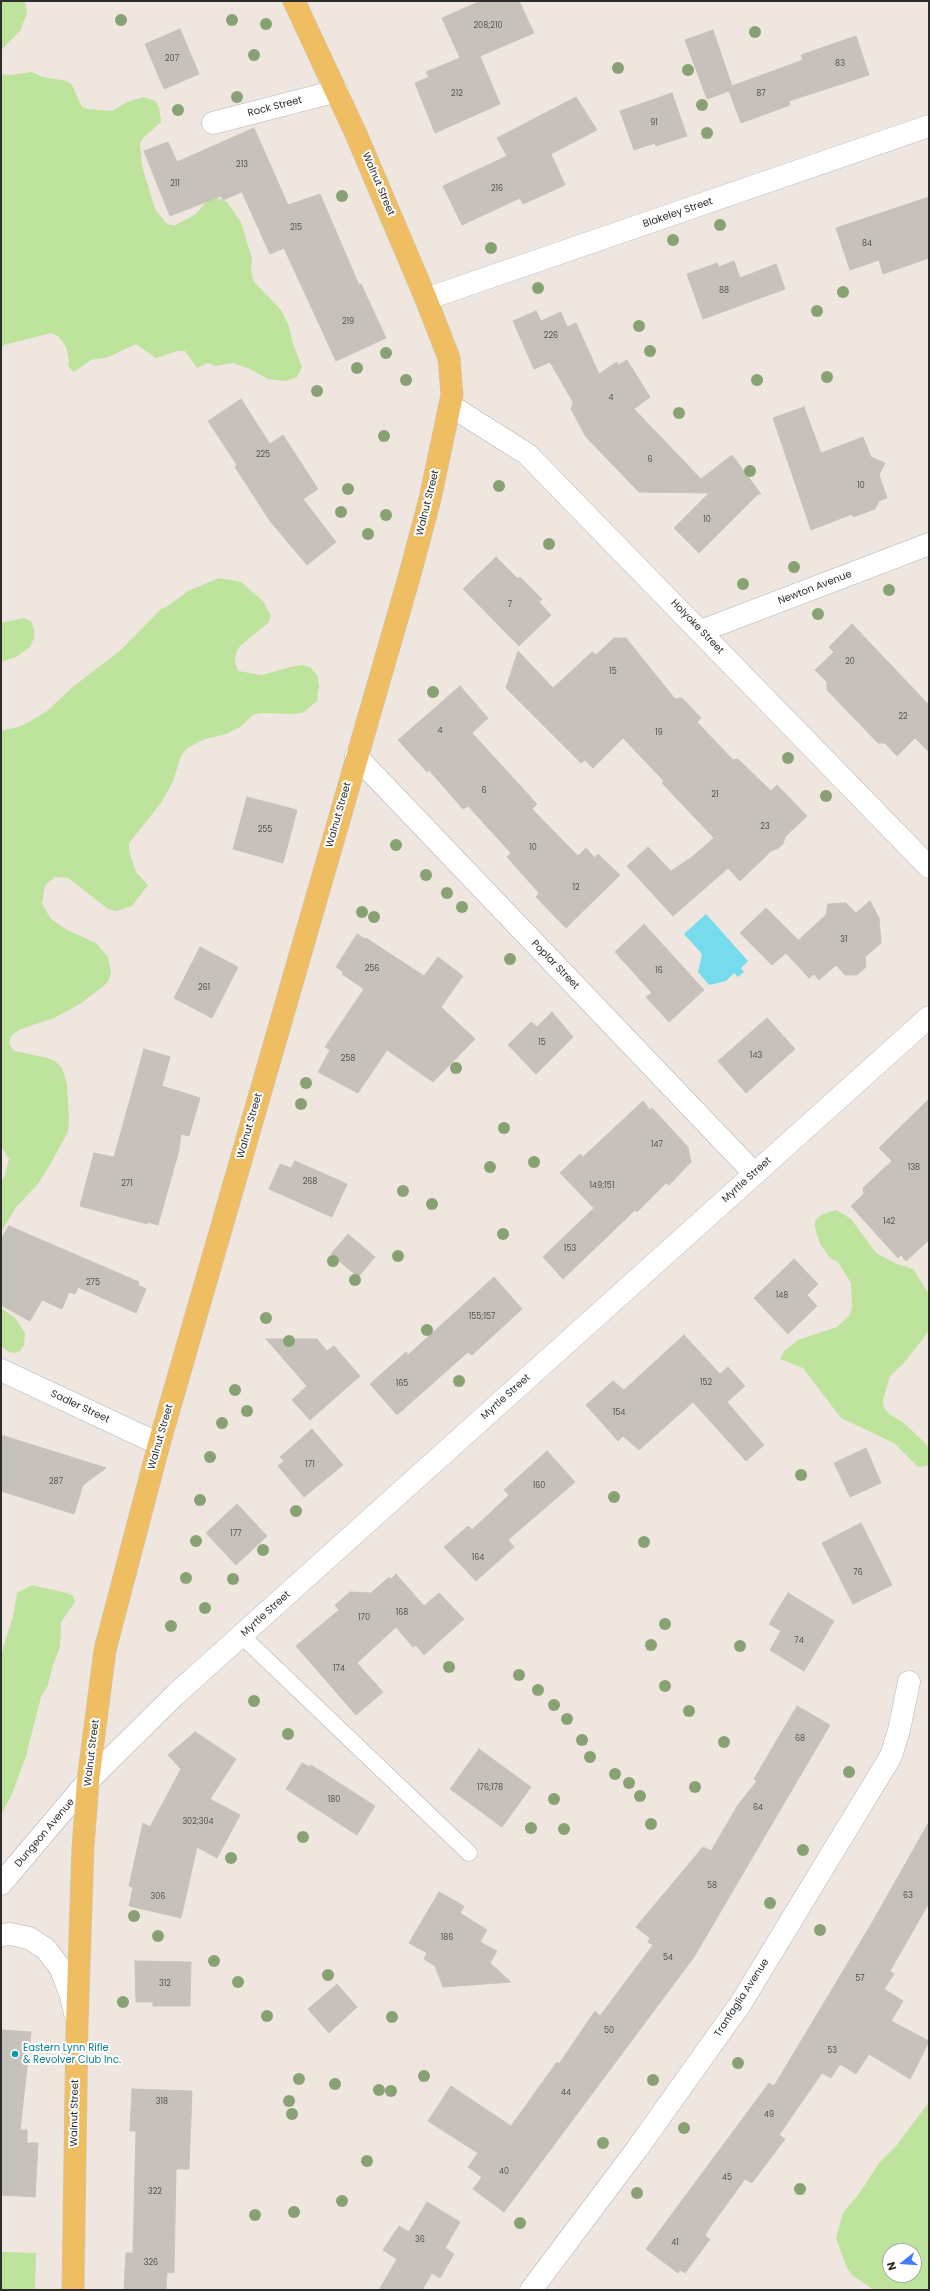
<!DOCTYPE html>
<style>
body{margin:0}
#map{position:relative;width:930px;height:2291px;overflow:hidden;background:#eee6df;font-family:Poppins,sans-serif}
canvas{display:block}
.frame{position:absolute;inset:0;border:2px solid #2d2d2d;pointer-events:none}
.north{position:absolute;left:882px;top:2243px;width:40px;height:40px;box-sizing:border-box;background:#fff;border:1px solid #ababab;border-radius:50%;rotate:253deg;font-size:11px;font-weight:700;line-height:16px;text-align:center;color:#2d2d2d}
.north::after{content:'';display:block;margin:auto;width:14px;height:18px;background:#437af7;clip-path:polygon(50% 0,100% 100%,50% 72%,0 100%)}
</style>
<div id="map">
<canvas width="930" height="2291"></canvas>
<div class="frame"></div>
<div class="north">N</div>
</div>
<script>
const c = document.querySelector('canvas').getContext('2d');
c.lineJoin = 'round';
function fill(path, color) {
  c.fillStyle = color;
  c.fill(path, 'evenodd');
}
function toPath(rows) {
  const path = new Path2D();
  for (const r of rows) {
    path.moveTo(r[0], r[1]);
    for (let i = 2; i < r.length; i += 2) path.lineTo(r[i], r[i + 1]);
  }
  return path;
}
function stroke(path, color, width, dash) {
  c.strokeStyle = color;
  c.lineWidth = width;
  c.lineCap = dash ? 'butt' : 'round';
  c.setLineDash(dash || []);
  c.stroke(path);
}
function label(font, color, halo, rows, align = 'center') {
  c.font = font + ' Poppins,sans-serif';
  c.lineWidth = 4;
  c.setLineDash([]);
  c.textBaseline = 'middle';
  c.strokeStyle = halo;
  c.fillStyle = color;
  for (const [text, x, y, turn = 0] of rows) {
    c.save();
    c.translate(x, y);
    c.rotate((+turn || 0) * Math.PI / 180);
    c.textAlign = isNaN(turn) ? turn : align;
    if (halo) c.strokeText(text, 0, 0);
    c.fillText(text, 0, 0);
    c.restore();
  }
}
fill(toPath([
 [1,1,25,1,27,13,20,31,1,50],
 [32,72,43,77,67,81,72,85,82,107,87,109,112,111,127,102,144,97,155,101,159,107,161,122,143,138,140,144,142,166,155,209,165,222,170,225,176,225,196,214,207,201,217,198,227,202,241,222,252,259,251,271,254,282,281,310,289,326,293,344,302,367,297,377,286,381,268,379,248,368,232,363,216,366,208,363,197,368,185,351,177,351,156,358,136,344,108,357,91,360,74,372,68,366,69,361,66,347,59,337,51,333,4,345,1,349,1,74,10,75],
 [219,578,241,582,263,601,271,616,268,623,240,646,236,653,235,662,238,671,262,675,294,666,303,665,311,668,317,675,319,685,317,701,304,712,296,714,262,713,253,715,240,727,226,734,202,740,186,749,181,756,173,781,161,803,129,843,129,851,136,872,148,885,132,906,116,911,108,909,68,878,55,877,45,885,42,903,50,918,67,930,96,943,108,957,111,973,108,982,101,988,80,1004,54,1018,19,1030,11,1036,9,1044,14,1051,48,1058,55,1061,62,1068,67,1084,69,1119,68,1132,51,1163,38,1184,16,1207,1,1232,1,1182,5,1175,9,1159,1,1146,1,731,22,726,47,711,74,686,122,649,161,609,168,606,188,591],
 [24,618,31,621,34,629,34,638,30,647,16,657,1,662,1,623],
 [836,1210,851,1219,876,1253,897,1264,913,1269,929,1294,929,1331,903,1364,890,1376,883,1400,884,1408,889,1414,904,1423,926,1444,929,1450,929,1464,927,1466,918,1467,894,1443,841,1418,803,1368,780,1359,784,1351,798,1340,837,1327,849,1316,852,1308,851,1283,838,1262,830,1258,820,1244,815,1228,815,1221,821,1215],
 [1,1308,15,1318,25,1333,24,1345,20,1351,14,1353,9,1352,1,1346],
 [32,1585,67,1593,73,1596,75,1602,61,1622,60,1647,53,1665,48,1685,41,1697,26,1756,12,1794,1,1815,1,1655,13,1616,17,1593],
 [929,2102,929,2290,874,2290,852,2275,847,2268,836,2238,843,2213,861,2191,879,2163,896,2146],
 [890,2251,914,2251,914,2275,890,2275],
 [1,2252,36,2253,35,2290,1,2290]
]), '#bde39d');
fill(toPath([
 [706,914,748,961,741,968,744,972,738,977,734,973,726,981,709,985,698,972,702,954,684,934]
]), '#75dbed');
const building = toPath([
 [481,1,519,1,534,33,480,56,500,104,435,133,415,83,429,77,426,72,460,58,442,18,481,1],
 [180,29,199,74,164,89,145,44,180,29],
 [713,30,732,86,803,60,801,55,856,36,869,75,789,101,790,105,741,123,729,91,707,99,685,40,713,30],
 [672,93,687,136,656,146,655,143,634,150,620,111,672,93],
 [576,97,597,130,551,154,565,185,523,204,520,198,462,225,443,186,507,156,497,138,576,97],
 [254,128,288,205,320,194,359,285,361,284,386,338,336,361,284,248,270,254,242,192,223,200,221,196,170,216,144,151,168,142,177,162,254,128],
 [929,197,929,258,883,274,879,260,850,270,836,228,929,197],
 [734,261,740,278,776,264,785,289,703,319,687,274,717,263,719,267,734,261],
 [536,311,541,321,561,312,567,327,576,323,599,374,617,362,618,365,627,360,650,397,634,409,701,479,732,455,761,494,758,494,699,553,674,528,709,493,639,492,586,437,571,409,573,402,550,362,534,369,513,321,536,311],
 [241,399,270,444,283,435,318,489,303,499,336,542,307,565,270,521,235,467,237,465,208,421,241,399],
 [804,407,821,453,863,437,871,457,885,463,879,475,887,498,879,501,875,509,853,517,852,514,811,530,773,418,804,407],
 [496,557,518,579,520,577,542,599,539,602,551,615,519,646,463,589,496,557],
 [852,624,929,705,929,752,915,738,897,756,885,743,878,743,827,690,827,682,815,670,834,652,829,647,852,624],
 [614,638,626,638,675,699,682,698,701,718,697,722,733,760,738,759,771,791,777,785,807,816,785,837,783,844,777,849,771,851,740,881,728,868,673,916,627,866,648,847,671,871,692,857,714,838,662,783,664,781,623,738,593,768,585,760,581,763,506,688,518,651,553,688,592,652,596,655,614,638],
 [460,686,488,718,472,733,537,804,532,809,578,856,586,848,595,858,598,854,620,875,566,928,536,897,539,893,507,857,511,853,468,806,463,809,429,770,427,772,398,740,460,686],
 [247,797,297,810,283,863,233,849,247,797],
 [870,901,879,918,881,943,865,957,866,967,857,975,845,975,836,965,819,980,814,974,809,978,786,953,772,965,740,933,766,908,798,940,792,946,826,915,828,904,846,903,856,913,870,901],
 [644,924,704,990,669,1022,646,997,652,993,615,952,644,924],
 [357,934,365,939,366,938,424,976,438,957,463,976,441,1007,475,1039,433,1082,387,1050,358,1093,318,1072,330,1050,325,1047,364,989,342,974,343,972,336,967,357,934],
 [200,947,238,967,212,1018,174,998,200,947],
 [552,1012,573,1037,536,1074,508,1045,531,1022,537,1027,552,1012],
 [767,1018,795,1049,746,1093,718,1061,767,1018],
 [144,1049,170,1057,162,1086,200,1098,189,1136,181,1134,179,1150,158,1225,148,1222,147,1224,80,1206,94,1153,114,1157,144,1049],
 [929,1099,929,1240,906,1261,901,1255,898,1258,851,1206,864,1194,863,1188,892,1161,879,1148,929,1099],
 [643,1101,650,1110,652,1108,688,1147,691,1162,669,1185,666,1183,637,1212,635,1210,563,1279,543,1257,594,1208,560,1173,580,1154,583,1157,643,1101],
 [295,1161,347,1184,332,1217,269,1189,280,1164,291,1168,295,1161],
 [9,1226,139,1282,138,1285,146,1289,136,1313,78,1287,75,1294,69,1292,62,1309,42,1300,30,1321,1,1305,1,1239,9,1226],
 [348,1234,375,1257,358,1277,331,1254,348,1234],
 [794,1259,818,1284,807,1295,817,1306,788,1334,754,1298,794,1259],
 [494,1277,522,1309,472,1355,468,1352,397,1415,370,1384,406,1352,408,1355,494,1277],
 [684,1335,720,1374,728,1367,745,1386,727,1402,764,1445,746,1461,693,1402,639,1450,623,1436,618,1441,586,1405,613,1381,624,1390,684,1335],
 [266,1339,317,1339,327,1351,334,1346,360,1376,310,1420,292,1400,307,1386,266,1339],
 [312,1429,343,1465,304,1497,278,1466,284,1461,280,1457,312,1429],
 [1,1435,106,1468,83,1485,74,1514,1,1491,1,1435],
 [866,1448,881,1483,850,1497,834,1463,866,1448],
 [547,1451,575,1482,508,1540,514,1547,476,1581,444,1547,468,1526,472,1530,509,1495,504,1490,547,1451],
 [237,1504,267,1536,236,1565,206,1533,237,1504],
 [861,1523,892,1585,853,1604,822,1543,861,1523],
 [396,1574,424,1606,439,1593,464,1619,424,1655,416,1645,413,1647,396,1627,357,1663,383,1692,356,1715,296,1646,339,1610,335,1605,350,1592,371,1593,389,1577,391,1579,396,1574],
 [788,1593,834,1621,804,1671,770,1650,781,1631,769,1624,788,1593],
 [797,1706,830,1725,694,1957,504,2212,473,2189,482,2177,468,2167,478,2153,428,2121,451,2086,511,2126,557,2062,559,2064,595,2011,600,2016,653,1945,648,1942,650,1938,636,1927,703,1847,711,1851,738,1805,757,1781,754,1779,797,1706],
 [195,1732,236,1759,210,1799,240,1815,217,1858,197,1847,181,1918,129,1906,133,1887,129,1886,143,1823,150,1827,181,1769,168,1755,195,1732],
 [479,1749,531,1787,502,1827,450,1789,479,1749],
 [302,1763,310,1767,311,1765,375,1806,357,1835,286,1789,302,1763],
 [929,1822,929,1903,890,1971,894,1974,884,1989,903,2001,891,2021,929,2041,918,2064,910,2079,869,2054,856,2074,840,2064,831,2078,822,2073,779,2135,785,2139,752,2183,745,2179,708,2230,705,2236,710,2239,685,2273,680,2270,678,2273,646,2249,769,2083,774,2086,873,1921,929,1822],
 [439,1892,464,1906,460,1913,487,1930,480,1942,497,1951,490,1963,511,1982,443,1987,435,1966,424,1959,427,1953,409,1943,439,1892],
 [135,1961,191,1962,190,2006,153,2006,153,2002,136,2002,135,1961],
 [337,1984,357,2007,329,2033,308,2009,337,1984],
 [1,2030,31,2032,20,2130,27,2130,27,2143,38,2143,35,2197,1,2195,1,2030],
 [132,2089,192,2091,189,2169,176,2169,174,2273,167,2272,166,2290,124,2290,126,2253,133,2253,136,2131,130,2131,132,2089],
 [427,2202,460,2222,445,2248,454,2254,440,2278,432,2273,422,2290,379,2290,397,2259,383,2250,399,2226,409,2232,427,2202]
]);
fill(building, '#c7c1bb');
stroke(building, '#c9c2b9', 1);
const lane = toPath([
 [242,1636,469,1853]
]);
const street = toPath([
 [213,123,337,91],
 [426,299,929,126],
 [701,631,929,544],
 [356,756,754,1173],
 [1,1370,159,1444],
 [531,2290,637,2149,741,2003,891,1756,899,1730,909,1682]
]);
const secondary = toPath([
 [451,406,527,454,929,867],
 [1,1884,88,1781,175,1695,929,1017],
 [1,1935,10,1934,29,1938,46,1949,61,1969,71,1996,75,2013]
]);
const primary = toPath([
 [73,2290,77,2024,83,1847,88,1781,105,1650,159,1444,410,574,430,499,452,395,449,358,426,299,356,134,294,1]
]);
stroke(lane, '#b0b4bd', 17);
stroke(street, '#b0b4bd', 23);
stroke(secondary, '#b0b4bd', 23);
stroke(primary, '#c8c8c8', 23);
stroke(lane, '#fff', 16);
stroke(street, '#fff', 22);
stroke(secondary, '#fff', 22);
stroke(primary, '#efbe63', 22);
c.fillStyle = '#88a274';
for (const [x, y] of [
 [121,20],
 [232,20],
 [266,24],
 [755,32],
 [254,55],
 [618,68],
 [688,70],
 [237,97],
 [702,105],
 [178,110],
 [707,133],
 [342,196],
 [720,225],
 [673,240],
 [491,248],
 [538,288],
 [843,292],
 [817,311],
 [639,326],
 [650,351],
 [386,353],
 [357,368],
 [827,377],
 [406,380],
 [757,380],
 [317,391],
 [679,413],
 [384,436],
 [750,471],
 [499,486],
 [348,489],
 [341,512],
 [386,515],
 [368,534],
 [549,544],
 [794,567],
 [743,584],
 [889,590],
 [818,614],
 [433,692],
 [788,758],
 [826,796],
 [396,845],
 [426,875],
 [447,893],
 [462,907],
 [362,912],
 [374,917],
 [510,959],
 [456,1068],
 [306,1083],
 [301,1104],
 [504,1128],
 [534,1162],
 [490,1167],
 [403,1191],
 [432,1204],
 [503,1234],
 [398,1256],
 [333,1261],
 [355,1280],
 [266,1318],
 [427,1330],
 [289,1341],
 [459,1381],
 [235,1390],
 [247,1411],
 [222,1423],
 [210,1457],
 [801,1475],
 [614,1497],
 [200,1500],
 [296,1511],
 [196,1541],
 [644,1542],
 [263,1550],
 [186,1578],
 [233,1579],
 [205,1608],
 [665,1624],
 [171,1626],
 [651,1645],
 [740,1646],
 [449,1667],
 [519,1675],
 [665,1686],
 [538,1690],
 [254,1701],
 [554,1705],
 [689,1711],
 [567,1719],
 [288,1734],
 [582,1740],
 [724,1742],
 [590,1757],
 [849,1772],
 [615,1774],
 [629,1783],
 [695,1787],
 [640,1796],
 [554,1799],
 [651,1824],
 [531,1828],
 [564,1829],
 [303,1837],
 [803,1850],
 [231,1858],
 [770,1903],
 [134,1916],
 [820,1930],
 [158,1936],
 [214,1961],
 [328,1975],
 [238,1982],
 [123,2002],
 [267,2016],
 [392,2017],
 [738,2063],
 [424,2076],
 [299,2079],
 [653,2080],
 [335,2084],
 [379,2090],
 [391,2091],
 [289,2101],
 [292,2114],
 [684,2128],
 [603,2143],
 [367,2161],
 [800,2189],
 [637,2193],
 [342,2201],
 [294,2212],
 [255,2215],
 [520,2223]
]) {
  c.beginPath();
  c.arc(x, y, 6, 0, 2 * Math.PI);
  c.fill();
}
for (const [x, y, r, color] of [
 [15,2054,4,"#0f9aa8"]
]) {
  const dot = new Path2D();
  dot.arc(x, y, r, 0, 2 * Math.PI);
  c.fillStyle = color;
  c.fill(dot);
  stroke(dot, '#fff', 1.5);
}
label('8px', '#545250', null, [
 ["208;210",488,26],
 ["207",172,59],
 ["83",840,64],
 ["212",457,94],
 ["87",761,94],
 ["91",654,123],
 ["213",242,165],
 ["211",175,184],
 ["216",497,189],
 ["215",296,228],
 ["84",867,244],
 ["88",724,291],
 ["219",348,322],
 ["226",551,336],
 ["4",611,398],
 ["225",263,455],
 ["6",650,460],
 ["10",861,486],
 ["10",707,520],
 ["7",510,605],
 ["20",850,662],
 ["15",613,672],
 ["22",903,717],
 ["4",440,731],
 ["19",659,733],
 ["6",484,791],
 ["21",715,795],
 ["23",765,827],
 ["255",265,830],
 ["10",533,848],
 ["12",576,888],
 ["31",844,940],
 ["256",372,969],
 ["16",659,971],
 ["261",204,988],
 ["15",542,1043],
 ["143",756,1056],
 ["258",348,1059],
 ["147",657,1145],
 ["138",914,1168],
 ["268",310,1182],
 ["271",127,1184],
 ["149;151",602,1186],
 ["142",889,1222],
 ["153",570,1249],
 ["275",93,1283],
 ["148",782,1296],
 ["155;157",482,1317],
 ["152",706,1383],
 ["165",402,1384],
 ["154",619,1413],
 ["171",310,1465],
 ["287",56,1482],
 ["160",539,1486],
 ["177",236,1534],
 ["164",478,1558],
 ["76",858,1573],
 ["168",402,1613],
 ["170",364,1618],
 ["74",799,1641],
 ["174",339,1669],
 ["68",800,1739],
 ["176;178",490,1788],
 ["180",334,1800],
 ["64",758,1808],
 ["302;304",198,1822],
 ["58",712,1886],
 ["63",908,1896],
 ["306",158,1897],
 ["186",447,1938],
 ["54",668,1958],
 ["57",860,1979],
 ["312",165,1984],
 ["50",609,2031],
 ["53",832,2051],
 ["44",566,2093],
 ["318",162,2102],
 ["49",769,2115],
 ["40",504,2172],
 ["45",727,2178],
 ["322",155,2192],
 ["36",420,2240],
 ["41",675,2243],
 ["326",151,2263]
]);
label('10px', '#2d2d2d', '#fff', [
 ["Rock Street",275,107,-14],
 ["Walnut Street",378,184,67],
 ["Blakeley Street",678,213,-19],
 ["Walnut Street",428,503,-76],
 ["Newton Avenue",815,588,-21],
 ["Holyoke Street",697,627,46],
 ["Walnut Street",339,815,-74],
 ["Poplar Street",555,965,46],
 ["Walnut Street",250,1126,-74],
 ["Myrtle Street",747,1180,-42],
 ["Myrtle Street",506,1397,-42],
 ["Sadler Street",80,1407,25],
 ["Walnut Street",161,1437,-74],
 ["Myrtle Street",266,1614,-42],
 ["Walnut Street",92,1753,-83],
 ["Dungeon Avenue",45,1833,-50],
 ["Tranfaglia Avenue",742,1998,-57],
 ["Walnut Street",75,2113,-89]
]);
label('10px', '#0d838f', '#fff', [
 ["Eastern Lynn Rifle",23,2048],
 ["& Revolver Club Inc.",23,2060]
], 'left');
</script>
